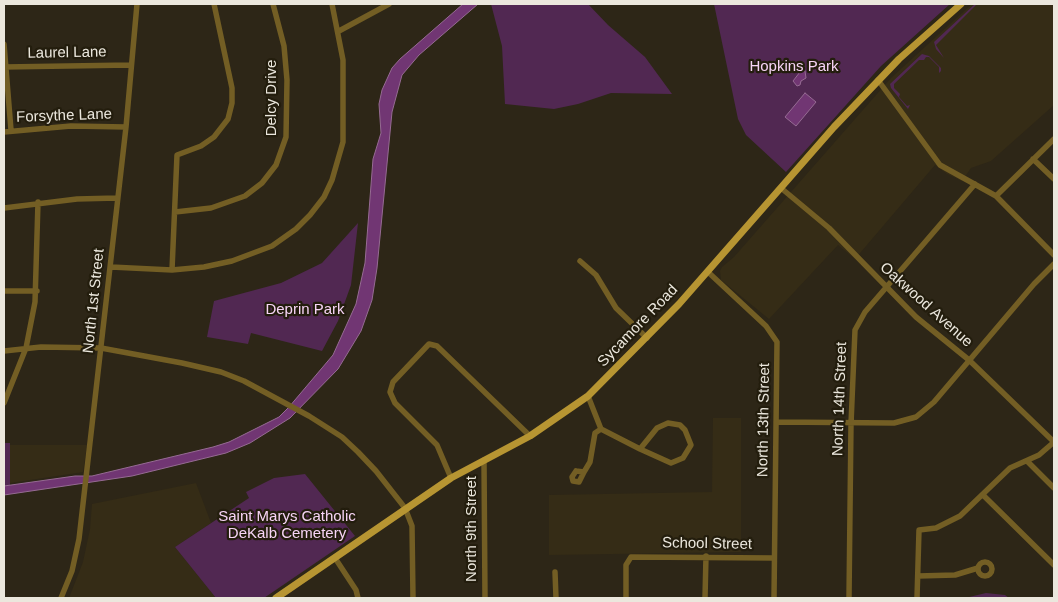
<!DOCTYPE html>
<style>
body{margin:0}
#map{position:relative;width:1058px;height:602px;overflow:hidden;background:#2d2617;font-family:Arial,sans-serif}
canvas{display:block}
.frame{position:absolute;inset:0;border:5px solid #ebe7dd;pointer-events:none}
</style>
<div id="map">
<canvas width="1058" height="602"></canvas>
<div class="frame"></div>
</div>
<script>
const c = document.querySelector('canvas').getContext('2d');
c.lineJoin = 'round';
function fill(path, color) {
  c.fillStyle = color;
  c.fill(path, 'evenodd');
}
function toPath(rows) {
  const path = new Path2D();
  for (const r of rows) {
    if (r.length === 3) {
      path.moveTo(r[0] + r[2], r[1]);
      path.arc(r[0], r[1], r[2], 0, 2 * Math.PI);
      continue;
    }
    path.moveTo(r[0], r[1]);
    for (let i = 2; i < r.length; i += 2) path.lineTo(r[i], r[i + 1]);
  }
  return path;
}
function stroke(path, color, width, dash) {
  c.strokeStyle = color;
  c.lineWidth = width;
  c.lineCap = dash ? 'butt' : 'round';
  c.setLineDash(dash || []);
  c.stroke(path);
}
function label(font, color, halo, rows, align = 'center') {
  c.font = font + ' Arial,sans-serif';
  c.lineWidth = 4.5;
  c.setLineDash([]);
  c.textBaseline = 'middle';
  c.strokeStyle = halo;
  c.fillStyle = color;
  for (const [text, x, y, turn = 0] of rows) {
    c.save();
    c.translate(x, y);
    c.rotate((+turn || 0) * Math.PI / 180);
    c.textAlign = isNaN(turn) ? turn : align;
    if (halo) c.strokeText(text, 0, 0);
    c.fillText(text, 0, 0);
    c.restore();
  }
}
fill(toPath([
 [972,4,1054,4,1054,105,991,161,971,168,962,181,947,174,935,165,855,259,838,245,769,319,721,280,720,271,722,267,734,257,891,78],
 [713,418,741,418,741,552,549,555,549,495,712,492],
 [4,445,87,445,83,472,4,484],
 [196,483,211,523,175,547,216,598,69,598,83,562,90,529,92,504]
]), '#352c16');
fill(toPath([
 [491,4,588,4,608,25,645,57,672,94,611,93,578,104,554,109,505,104,502,46],
 [714,4,950,4,881,66,786,172,746,135,738,119],
 [975,4,976,5,936,45,944,58,936,49,934,42],
 [922,54,929,56,941,68,941,71,939,73,939,67,929,57,926,57,924,60,919,60,894,84,894,88,900,94,899,97,907,106,910,105,908,109,891,88,890,84],
 [358,223,351,285,338,321,322,351,251,333,248,344,207,337,214,301,281,283,322,263],
 [4,443,10,443,10,485,4,486],
 [305,474,355,536,264,598,216,598,175,547,249,498,246,492,274,478],
 [986,593,1005,595,1009,598,965,598]
]), '#512852');
const water = toPath([
 [463,4,478,4,419,55,402,75,392,112,377,268,372,300,361,331,338,369,290,418,250,443,226,453,132,476,4,495,4,486,75,476,92,476,213,447,229,442,279,417,289,407,333,355,356,304,365,263,373,159,381,133,379,104,382,90,392,68,400,59,463,4],
 [805,71,806,78,801,81,800,85,797,86,793,81,800,72,805,71],
 [805,93,816,102,796,126,785,117,805,93]
]);
fill(water, '#713673');
stroke(water, '#966b93', 1);
stroke(toPath([
 [339,31,389,4],
 [4,44,11,130],
 [4,67,131,65],
 [878,80,940,165,996,196,1054,255],
 [4,132,71,126,126,127],
 [1033,159,1054,179],
 [781,188,829,228,916,317,969,360,1054,442],
 [996,196,1054,139],
 [4,208,77,199,117,198],
 [175,212,211,208,245,196,262,183,276,165,286,137,287,80,284,46,273,4],
 [580,261,596,275,616,308,647,338],
 [111,267,172,270,204,267,232,261,272,246,296,229,310,215,324,197,332,180,343,142,343,60,332,4],
 [172,270,177,155,201,146,214,137,228,119,232,103,232,88,214,4],
 [708,272,766,326,777,342,774,598],
 [4,291,37,291],
 [4,351,41,347,101,348,182,363,221,372,244,381,309,416,342,437,358,452,376,471,405,508,412,526,413,598],
 [588,396,601,429],
 [4,403,26,348,35,302,38,202],
 [776,422,894,423,916,417,934,402,1034,284,1054,264],
 [668,423,680,425,685,430,691,445,683,458,671,463,640,449,657,428,668,423],
 [601,429,640,449],
 [484,460,485,598],
 [1027,461,1054,488],
 [576,471,584,472,579,482,573,481,572,477,576,471],
 [584,472,590,462,595,433,601,429],
 [451,478,437,445,395,403,390,392,393,382,429,344,437,346,530,436],
 [983,495,1054,565],
 [335,558,356,590,358,598],
 [985,569,7],
 [555,572,556,598],
 [918,576,955,575,978,568],
 [61,598,72,571,79,539,126,127,137,4],
 [626,598,626,565,631,557,774,558],
 [705,598,706,556],
 [849,598,851,424,855,330,865,312,975,184],
 [917,598,919,530,936,528,960,516,1010,468,1039,455,1054,442]
]), '#735e24', 5.5);
stroke(toPath([
 [276,598,451,478,530,436,588,396,679,304,834,127,899,59,961,4]
]), '#b79532', 7);
label('15px', '#ebe7dd', '#231d0d', [
 ["Laurel Lane",67,53,-1],
 ["Delcy Drive",272,98,-90],
 ["Forsythe Lane",64,116,-2],
 ["North 1st Street",94,301,-84],
 ["Oakwood Avenue",926,305,42],
 ["Sycamore Road",638,326,-46],
 ["North 14th Street",840,399,-88],
 ["North 13th Street",764,420,-89],
 ["North 9th Street",472,529,-90],
 ["School Street",707,544,1]
]);
label('15px', '#f7d4f6', '#231d0d', [
 ["Hopkins Park",794,67],
 ["Deprin Park",305,310],
 ["Saint Marys Catholic",287,517],
 ["DeKalb Cemetery",287,534]
]);
</script>
